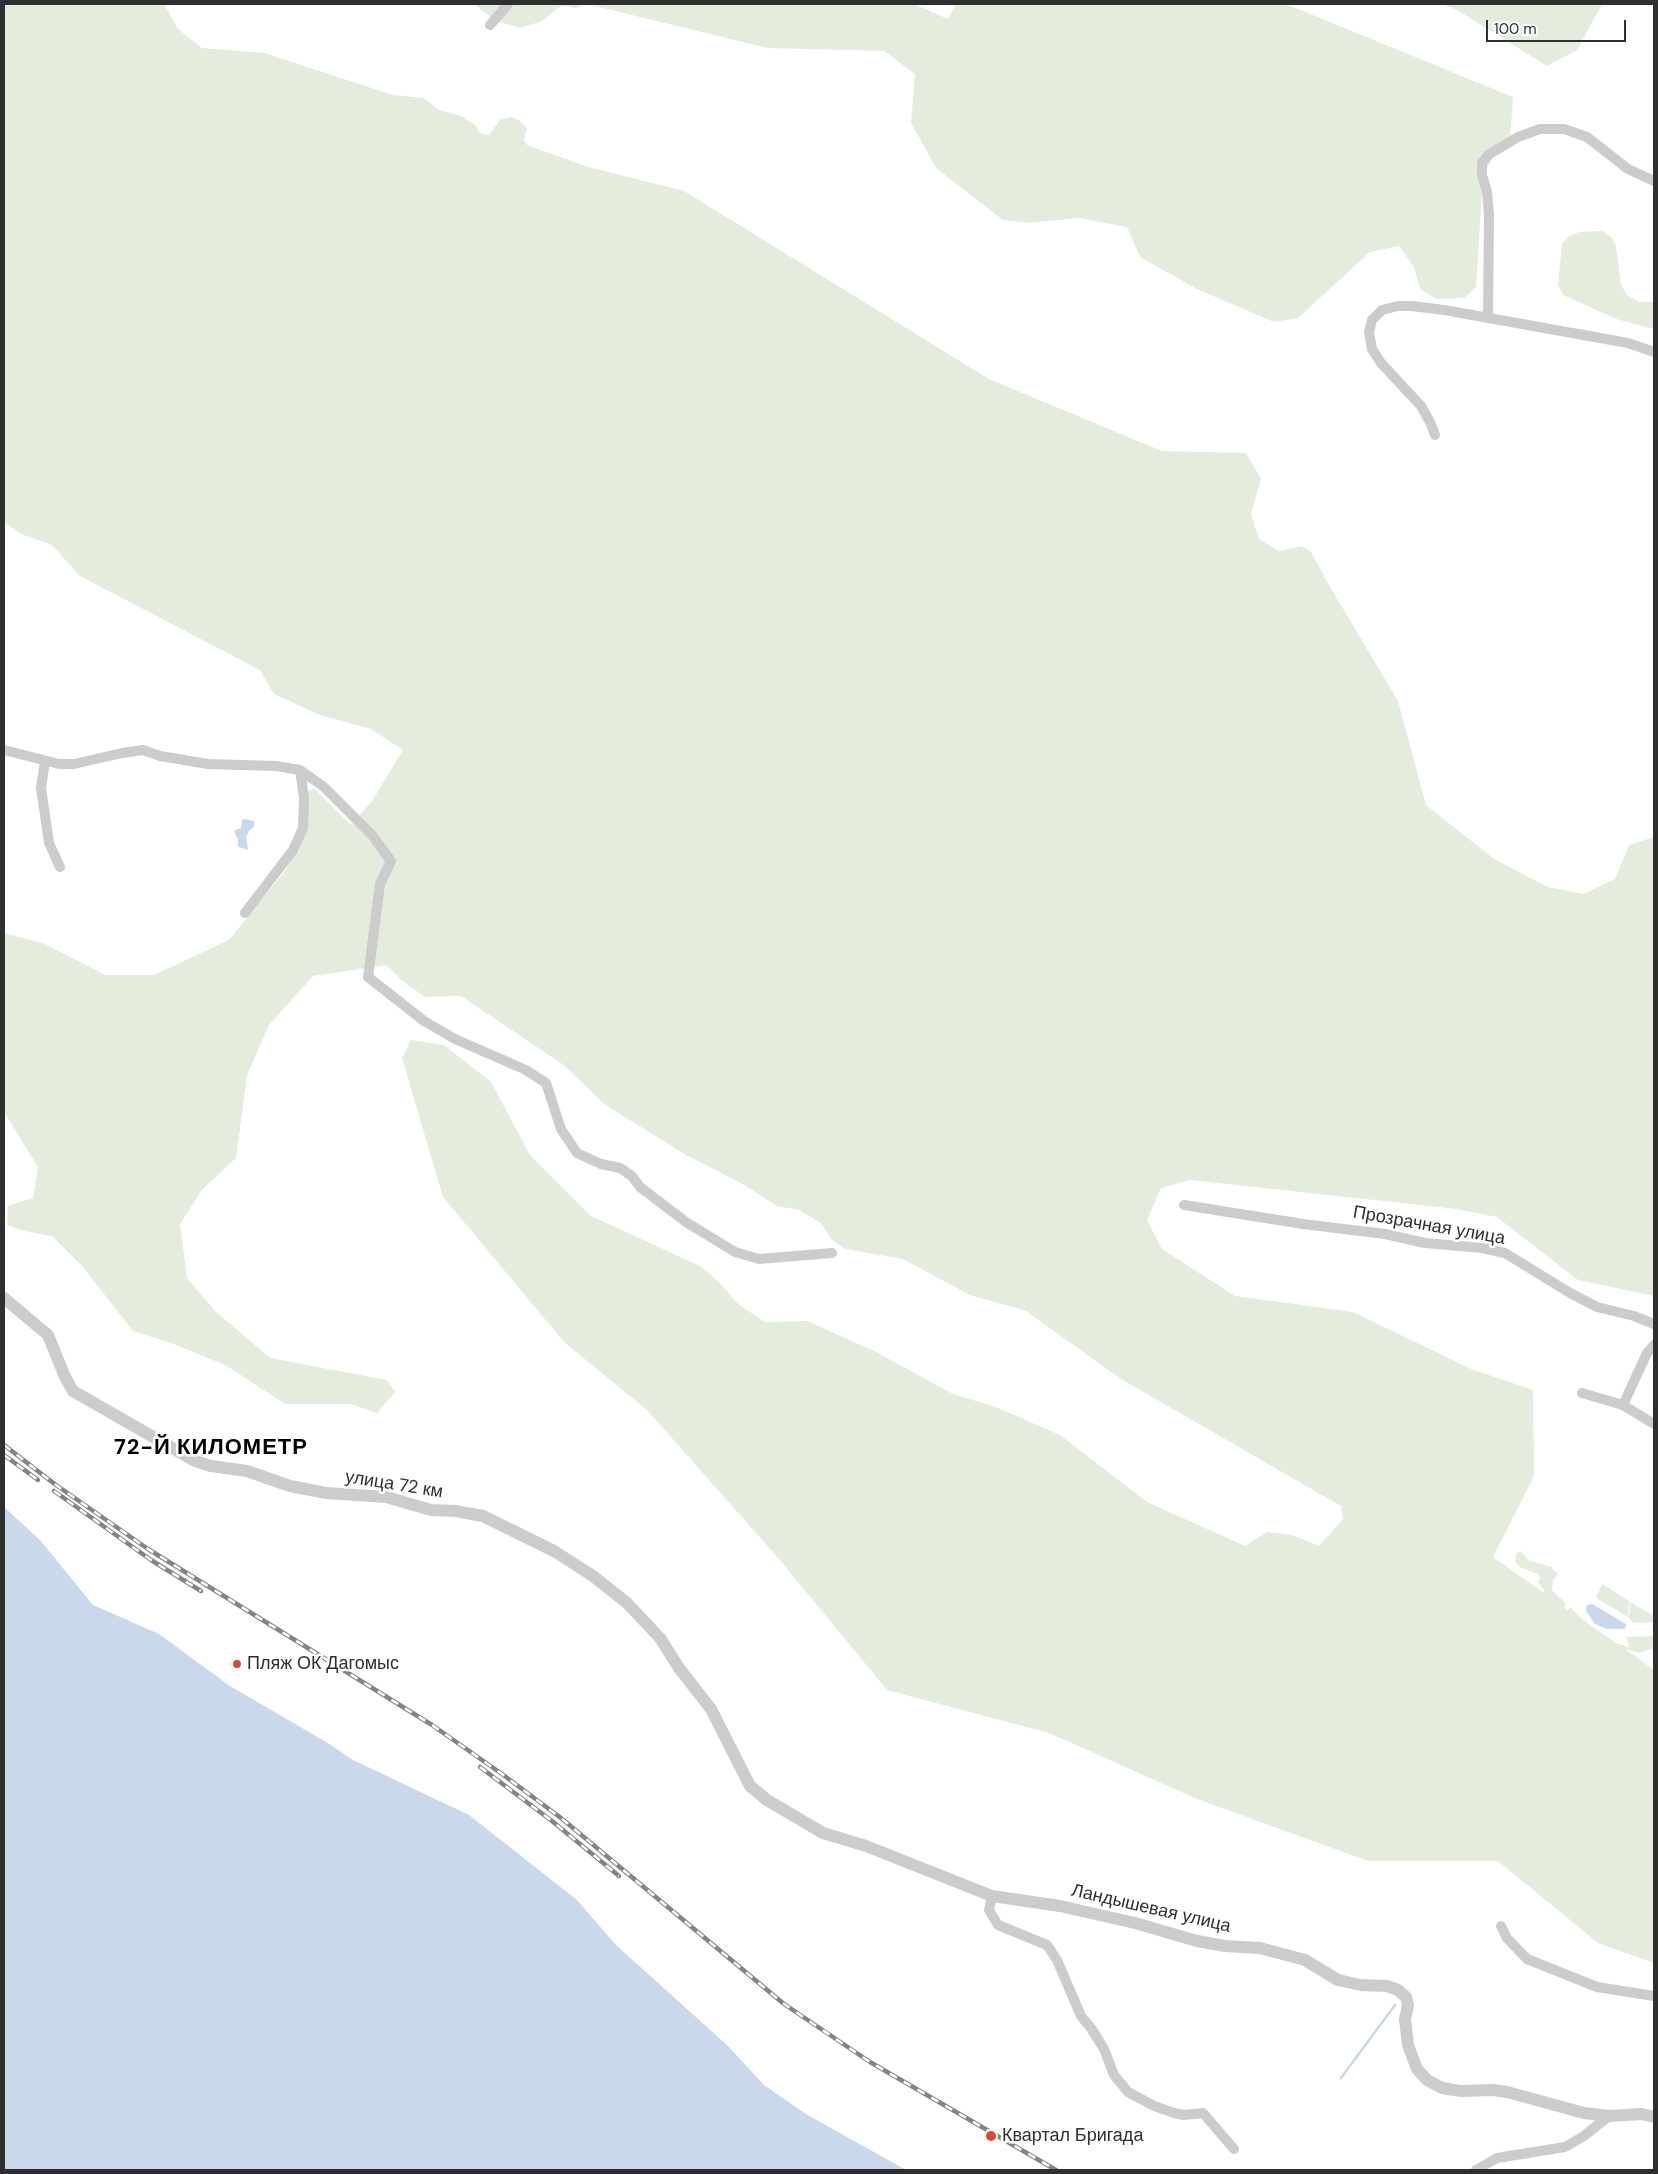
<!DOCTYPE html>
<meta charset="utf-8">
<style>
body{margin:0}
#map{position:relative;width:1658px;height:2174px;overflow:hidden;background:#fff;font-family:"DM Sans",sans-serif}
canvas{display:block}
.frame{position:absolute;inset:0;border:5px solid #2f2f2f;pointer-events:none}
.scale{position:absolute;left:1486px;top:20px;width:140px;height:22px;box-sizing:border-box;border:2px solid #2f2f2f;border-top:0;padding-left:6px;font-size:15px;line-height:18px;white-space:nowrap;color:#2f2f2f;-webkit-text-stroke:4px #fff;paint-order:stroke}
</style>
<div id="map">
<canvas width="1658" height="2174"></canvas>
<div class="frame"></div>
<div class="scale">100 m</div>
</div>
<script>
const c = document.querySelector('canvas').getContext('2d');
c.lineJoin = 'round';
function fill(path, color) {
  c.fillStyle = color;
  c.fill(path, 'evenodd');
}
function toPath(rows) {
  const path = new Path2D();
  for (const r of rows) {
    path.moveTo(r[0], r[1]);
    for (let i = 2; i < r.length; i += 2) path.lineTo(r[i], r[i + 1]);
  }
  return path;
}
function stroke(path, color, width, dash) {
  c.strokeStyle = color;
  c.lineWidth = width;
  c.lineCap = dash ? 'butt' : 'round';
  c.setLineDash(dash || []);
  c.stroke(path);
}
function label(font, color, halo, rows, align = 'center') {
  c.font = font + ' "DM Sans",sans-serif';
  c.lineWidth = 5;
  c.setLineDash([]);
  c.textBaseline = 'middle';
  c.strokeStyle = halo;
  c.fillStyle = color;
  for (const [text, x, y, turn = 0] of rows) {
    c.save();
    c.translate(x, y);
    c.rotate((+turn || 0) * Math.PI / 180);
    c.textAlign = isNaN(turn) ? turn : align;
    if (halo) c.strokeText(text, 0, 0);
    c.fillText(text, 0, 0);
    c.restore();
  }
}
fill(toPath([
 [4,4,164,4,178,29,202,48,264,53,393,95,424,98,439,110,461,116,475,125,480,133,489,135,501,119,512,117,520,121,527,128,524,140,527,145,588,167,684,191,989,379,1162,451,1246,453,1261,479,1251,514,1259,539,1279,551,1302,546,1311,552,1329,585,1398,701,1426,805,1494,859,1548,887,1583,894,1615,879,1629,845,1654,837,1654,1296,1578,1280,1497,1217,1457,1209,1190,1180,1161,1188,1147,1220,1162,1249,1235,1296,1353,1312,1471,1369,1533,1390,1534,1476,1493,1557,1544,1593,1544,1590,1538,1582,1540,1578,1538,1574,1520,1567,1515,1562,1516,1554,1521,1551,1528,1560,1551,1567,1558,1574,1553,1580,1552,1590,1566,1604,1564,1607,1568,1610,1570,1607,1582,1619,1616,1643,1631,1648,1628,1645,1627,1637,1654,1636,1654,1650,1651,1649,1640,1653,1625,1649,1654,1670,1654,1963,1598,1943,1498,1861,1368,1861,1197,1799,1049,1733,887,1690,779,1559,647,1410,564,1342,443,1197,402,1058,411,1040,444,1045,491,1082,530,1155,591,1216,700,1266,719,1282,738,1304,765,1322,807,1321,874,1351,951,1393,998,1408,1060,1435,1147,1502,1245,1546,1267,1532,1292,1535,1319,1546,1343,1519,1341,1506,1121,1379,1026,1311,970,1295,903,1259,845,1249,831,1239,821,1223,799,1210,777,1206,741,1183,686,1155,604,1104,565,1066,461,996,425,997,400,979,387,965,313,976,269,1025,247,1075,236,1158,202,1190,180,1224,187,1278,215,1311,270,1358,387,1380,395,1392,377,1413,351,1404,285,1404,227,1366,174,1344,133,1331,83,1267,52,1236,24,1231,7,1225,8,1206,33,1198,38,1167,4,1112,4,933,45,944,105,975,154,975,229,940,285,871,307,831,307,792,314,788,351,825,372,801,403,750,371,729,320,715,274,694,260,670,80,576,52,545,21,534,4,522],
 [474,4,914,4,948,19,956,4,1286,4,1513,97,1510,142,1496,151,1483,176,1476,287,1465,298,1437,299,1420,289,1414,267,1399,246,1370,252,1298,318,1274,322,1197,289,1140,257,1127,227,1079,218,1029,223,1003,220,936,168,911,123,915,74,884,51,767,48,587,4,576,8,561,6,542,21,521,28,496,21],
 [1442,4,1602,4,1577,50,1547,66,1457,10],
 [1602,231,1611,237,1616,246,1621,285,1627,295,1639,302,1654,302,1654,329,1616,319,1563,295,1558,285,1562,244,1568,237,1579,232],
 [1602,1584,1629,1601,1628,1617,1596,1598],
 [1630,1602,1654,1616,1654,1622,1633,1623,1629,1618]
]), '#e3ecdd');
fill(toPath([
 [245,819,254,821,254,827,249,831,246,837,248,850,238,847,238,839,235,834,235,830,241,828,242,820],
 [4,1507,40,1540,93,1605,159,1634,230,1686,326,1742,353,1760,469,1815,577,1900,616,1945,728,2046,764,2085,806,2114,906,2170,4,2170],
 [1592,1604,1626,1624,1625,1629,1607,1629,1595,1624,1586,1611,1587,1605]
]), '#cad8ec');
stroke(toPath([
 [1341,2078,1395,2005]
]), '#cad8ec', 2.5);
stroke(toPath([
 [490,25,508,4],
 [1488,318,1489,215,1487,192,1482,175,1482,163,1488,155,1518,137,1540,129,1564,129,1587,137,1628,169,1654,181],
 [1435,435,1431,424,1421,406,1381,363,1372,349,1369,332,1372,320,1382,310,1398,306,1412,306,1444,310,1628,343,1654,352],
 [4,750,59,764,74,764,122,753,143,750,160,756,208,764,276,766,300,770,324,787,372,835,391,861,380,884,368,977,424,1021,455,1039,526,1070,546,1083,561,1129,577,1153,601,1164,620,1168,632,1176,640,1187,686,1222,735,1252,759,1259,832,1253],
 [45,761,41,788,49,843,60,867],
 [245,913,293,850,303,828,304,798,300,770],
 [1184,1205,1303,1224,1385,1234,1425,1243,1482,1248,1505,1253,1570,1293,1597,1307,1634,1316,1654,1324],
 [1582,1393,1623,1405,1647,1353,1654,1345],
 [1623,1405,1654,1424],
 [992,1896,989,1910,998,1925,1047,1945,1057,1960,1081,2016,1091,2028,1104,2049,1114,2075,1128,2092,1154,2106,1174,2113,1184,2115,1203,2113,1234,2149],
 [1501,1926,1507,1938,1527,1959,1597,1987,1654,1996],
 [1476,2170,1497,2158,1565,2147,1584,2136,1609,2116]
]), '#ccc', 10);
stroke(toPath([
 [4,1298,48,1335,65,1377,73,1391,195,1461,211,1466,247,1471,290,1486,326,1493,386,1497,431,1510,455,1511,483,1516,554,1551,593,1576,627,1603,660,1638,679,1668,711,1709,750,1786,767,1800,823,1833,866,1846,992,1896,1060,1906,1135,1923,1197,1941,1225,1946,1260,1948,1305,1960,1338,1980,1361,1985,1387,1986,1398,1990,1406,1997,1408,2005,1405,2019,1408,2045,1417,2069,1427,2080,1442,2088,1461,2091,1493,2090,1507,2092,1584,2113,1609,2116,1642,2114,1654,2117]
]), '#ccc', 12);
const rail = toPath([
 [4,1445,56,1485,148,1549,432,1725,502,1774,561,1818,784,2004,870,2062,1056,2170],
 [4,1455,38,1480],
 [54,1491,151,1560,201,1591],
 [480,1767,552,1821,619,1876]
]);
stroke(rail, '#848484', 4.5);
stroke(rail, '#fff', 2.5, [8]);
for (const [x, y, r, color] of [
 [237,1664,5,"#e44633"],
 [991,2136,6,"#e44633"]
]) {
  const dot = new Path2D();
  dot.arc(x, y, r, 0, 2 * Math.PI);
  c.fillStyle = color;
  c.fill(dot);
  stroke(dot, '#fff', 2);
}
label('18px', '#2f2f2f', '#fff', [
 ["Прозрачная улица",1429,1226,10],
 ["улица 72 км",394,1485,9],
 ["Ландышевая улица",1151,1909,13]
]);
label('18px', '#2f2f2f', '#fff', [
 ["Пляж ОК Дагомыс",247,1664],
 ["Квартал Бригада",1002,2136]
], 'left');
c.letterSpacing = '1px';
label('bold 22px', '#000', '#fff', [
 ["72-Й КИЛОМЕТР",211,1448]
]);
c.letterSpacing = '0px';
</script>
